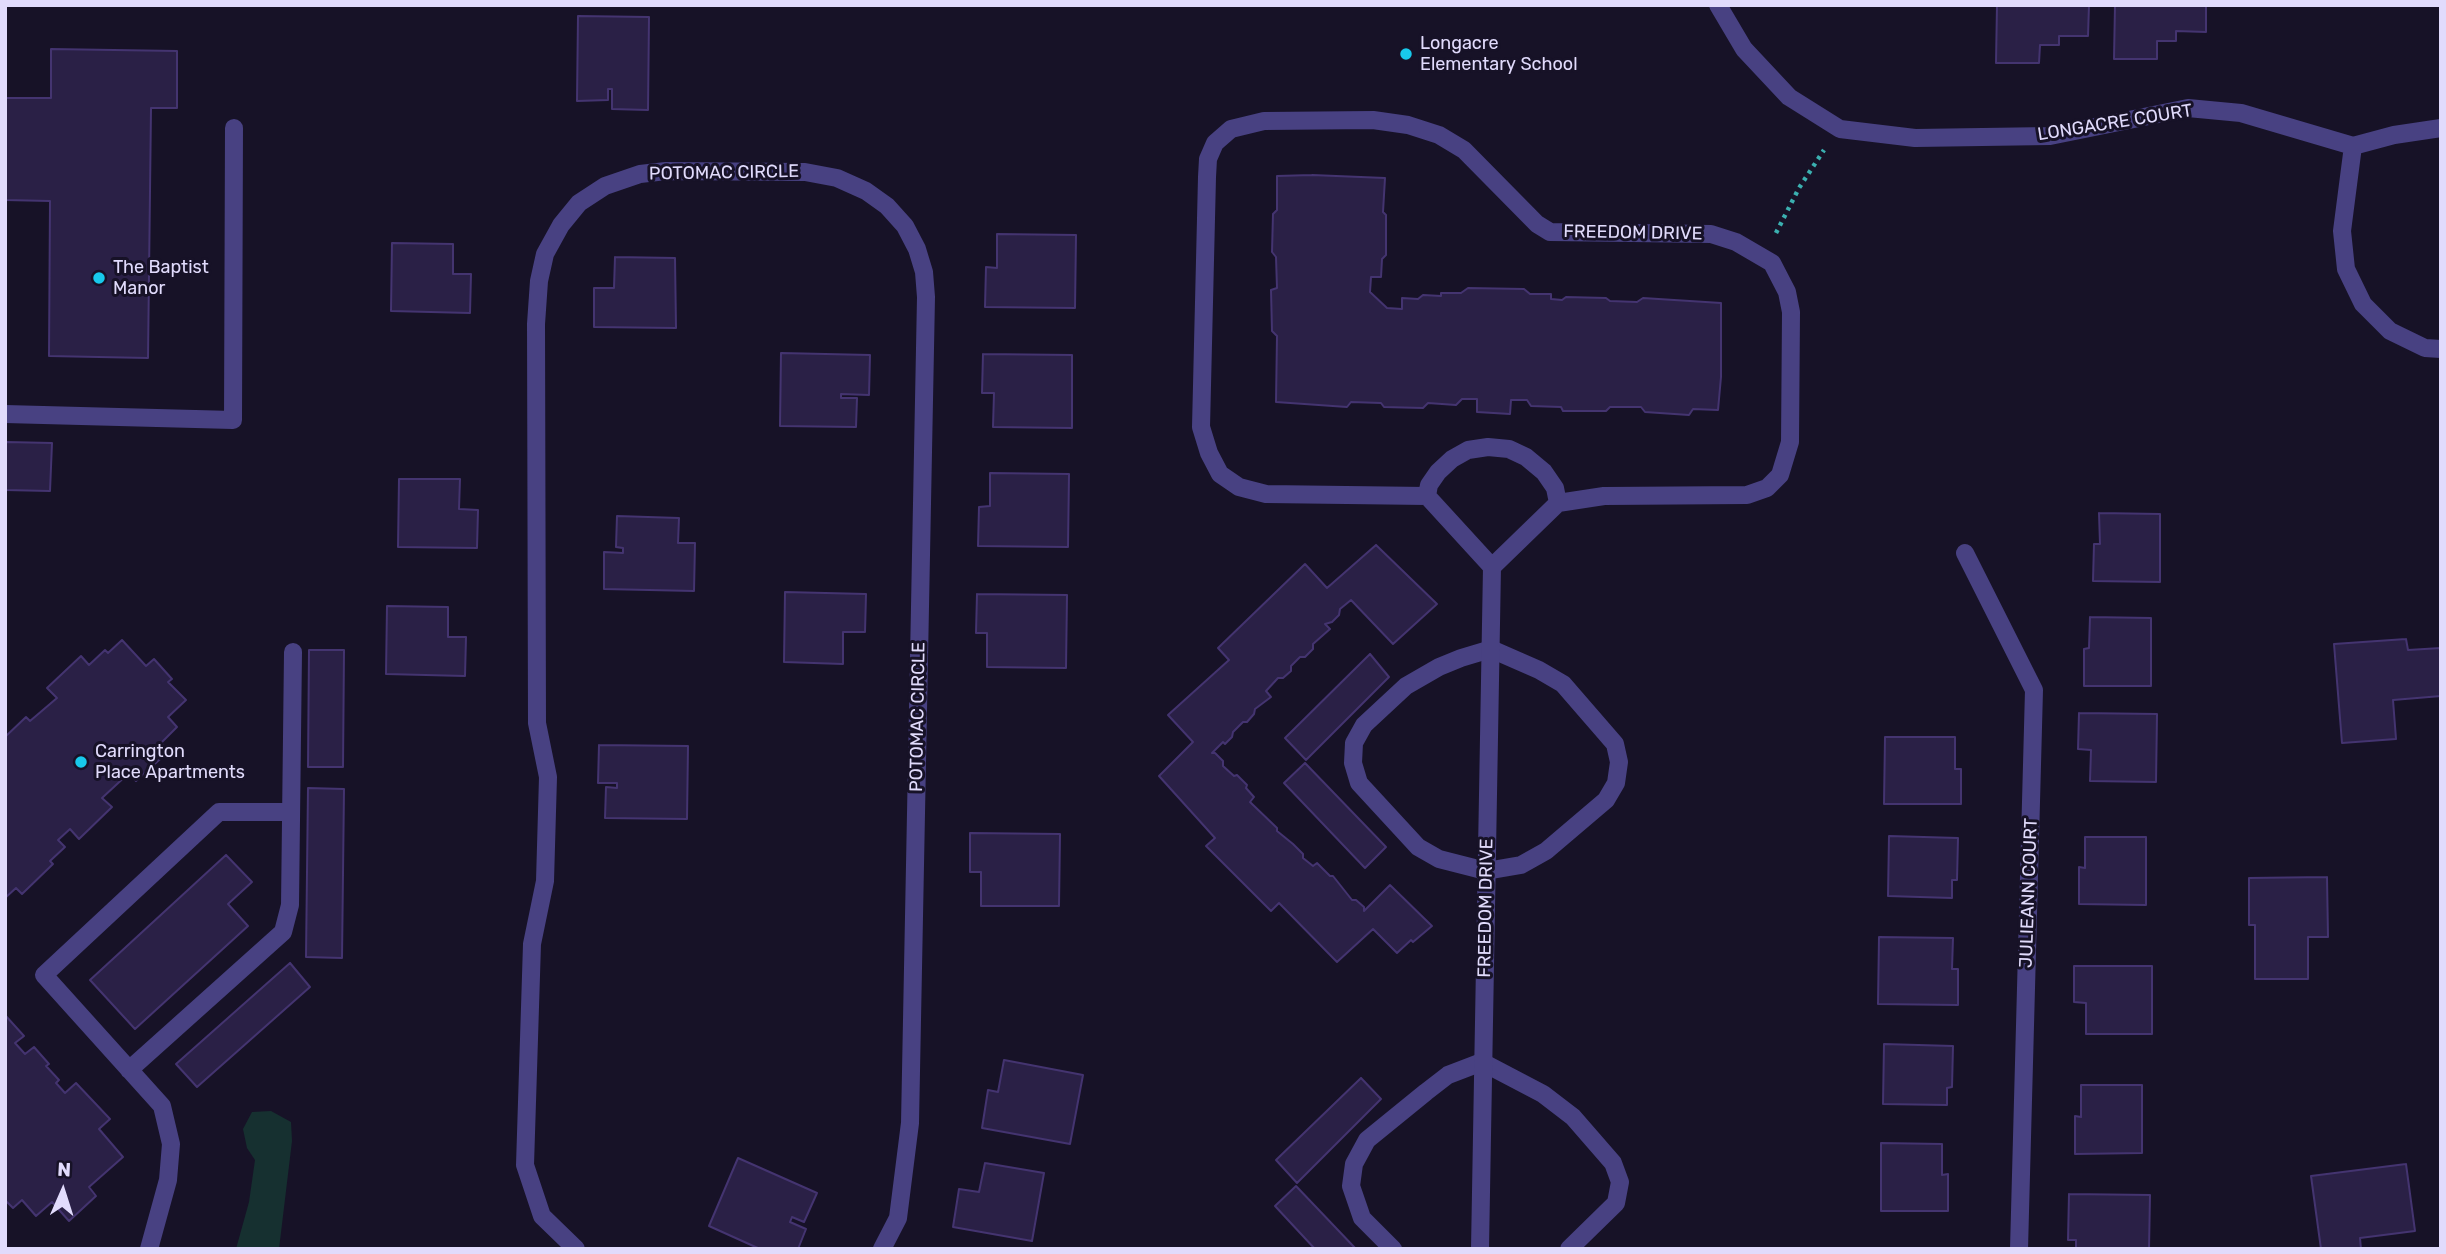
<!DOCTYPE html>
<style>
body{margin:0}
#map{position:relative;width:2446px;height:1254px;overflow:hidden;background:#171227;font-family:Rubik,sans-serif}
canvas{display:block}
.frame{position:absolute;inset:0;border:7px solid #e1dbfc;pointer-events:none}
.north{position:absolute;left:28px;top:1156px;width:70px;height:70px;-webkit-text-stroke:5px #171227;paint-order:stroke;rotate:3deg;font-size:19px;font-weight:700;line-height:28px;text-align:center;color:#e1dbfc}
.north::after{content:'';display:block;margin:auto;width:24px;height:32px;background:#e1dbfc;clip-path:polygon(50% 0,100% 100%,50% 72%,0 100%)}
</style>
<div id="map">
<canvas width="2446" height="1254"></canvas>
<div class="frame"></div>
<div class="north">N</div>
</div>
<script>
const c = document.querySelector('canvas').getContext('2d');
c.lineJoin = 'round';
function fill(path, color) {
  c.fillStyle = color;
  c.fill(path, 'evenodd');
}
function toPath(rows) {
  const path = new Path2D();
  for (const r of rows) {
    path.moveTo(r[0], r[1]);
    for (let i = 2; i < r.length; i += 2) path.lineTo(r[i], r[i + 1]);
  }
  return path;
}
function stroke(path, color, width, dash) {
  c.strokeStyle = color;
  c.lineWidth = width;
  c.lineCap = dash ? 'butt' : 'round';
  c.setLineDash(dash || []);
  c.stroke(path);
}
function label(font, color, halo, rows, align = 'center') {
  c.font = font + ' Rubik,sans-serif';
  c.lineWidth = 6;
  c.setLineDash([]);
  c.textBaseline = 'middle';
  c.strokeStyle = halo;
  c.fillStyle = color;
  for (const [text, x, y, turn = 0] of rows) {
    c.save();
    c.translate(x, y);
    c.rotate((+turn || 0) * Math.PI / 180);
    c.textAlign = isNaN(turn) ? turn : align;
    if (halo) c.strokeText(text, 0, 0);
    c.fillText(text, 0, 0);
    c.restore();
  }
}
fill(toPath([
 [271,1111,291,1122,292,1141,279,1249,236,1249,249,1202,255,1160,247,1148,243,1129,252,1112]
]), '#163030');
const building = toPath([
 [1997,5,2089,5,2088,36,2059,36,2059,45,2040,45,2039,63,1996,63,1997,5],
 [2115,5,2206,5,2206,32,2176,31,2176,41,2157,41,2157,59,2114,59,2115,5],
 [578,16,649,17,648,110,612,109,612,89,608,89,608,100,577,101,578,16],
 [51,49,177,51,177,108,151,108,148,358,49,356,50,201,5,200,5,98,51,98,51,49],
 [1312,175,1385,178,1383,212,1386,215,1386,255,1382,259,1381,277,1371,277,1370,292,1387,308,1402,309,1402,298,1418,299,1423,295,1441,296,1441,293,1461,293,1468,288,1524,289,1530,294,1551,294,1551,299,1562,300,1566,297,1606,298,1610,301,1637,302,1643,298,1721,303,1721,377,1718,410,1693,409,1689,415,1645,412,1641,407,1610,407,1606,411,1563,411,1561,407,1531,406,1527,400,1511,400,1510,414,1477,412,1477,399,1462,399,1456,405,1428,403,1423,408,1384,407,1381,403,1351,402,1347,407,1276,402,1277,336,1272,331,1271,290,1277,288,1276,257,1272,252,1273,214,1277,210,1277,176,1312,175],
 [997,234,1076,235,1075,308,985,307,986,267,997,268,997,234],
 [392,243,453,244,453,274,471,274,470,313,391,311,392,243],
 [615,257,675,258,676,328,594,327,594,288,614,288,615,257],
 [781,353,870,355,869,395,841,394,841,398,857,398,856,427,780,426,781,353],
 [983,354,1072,355,1072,428,993,427,994,393,982,393,983,354],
 [6,442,52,443,50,491,5,490,6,442],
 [990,473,1069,474,1068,547,978,546,979,507,990,506,990,473],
 [399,479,460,479,459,509,478,510,477,548,398,547,399,479],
 [2099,513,2160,514,2160,582,2093,581,2094,544,2100,544,2099,513],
 [617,516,679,518,678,543,695,543,694,591,604,589,604,552,623,553,623,548,616,547,617,516],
 [1376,545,1437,604,1393,644,1351,600,1340,609,1339,615,1332,622,1325,624,1330,629,1313,644,1313,649,1305,657,1300,657,1291,666,1291,671,1283,678,1278,678,1266,691,1271,697,1255,709,1254,714,1247,722,1243,722,1233,732,1232,737,1225,744,1223,742,1212,753,1215,753,1223,761,1223,766,1234,776,1237,775,1247,785,1246,788,1254,797,1250,802,1277,828,1277,831,1293,844,1303,854,1303,858,1313,866,1317,863,1330,876,1333,876,1352,900,1356,900,1364,907,1364,911,1390,885,1432,926,1413,942,1411,940,1397,953,1373,929,1337,962,1279,903,1271,911,1206,846,1215,838,1159,776,1193,742,1168,715,1229,660,1218,648,1305,564,1327,588,1376,545],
 [785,592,866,594,865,632,843,632,843,664,784,662,785,592],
 [977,594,1067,595,1066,668,987,667,987,633,976,633,977,594],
 [387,606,448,607,448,637,466,637,465,676,386,674,387,606],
 [2090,617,2151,618,2151,686,2084,686,2084,649,2089,648,2090,617],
 [2406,639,2408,650,2441,648,2441,696,2393,700,2396,739,2342,743,2334,644,2406,639],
 [122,640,146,666,154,659,172,679,168,682,186,700,168,717,177,727,161,743,169,751,136,781,129,773,102,798,112,807,79,839,70,829,58,840,65,847,50,861,53,864,22,894,16,888,5,898,5,737,26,717,30,721,57,698,47,688,81,656,89,665,105,650,108,653,122,640],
 [309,650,344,650,343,767,308,767,309,650],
 [1370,654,1389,677,1306,760,1285,738,1370,654],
 [2079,713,2157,714,2156,782,2090,781,2091,750,2078,749,2079,713],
 [1885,737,1955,737,1955,769,1961,769,1961,804,1884,804,1885,737],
 [599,745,688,746,687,819,605,818,606,787,617,788,617,783,598,783,599,745],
 [1305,763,1386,847,1365,868,1284,783,1305,763],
 [308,788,344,789,342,958,306,957,308,788],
 [970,833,1060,834,1059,906,981,906,981,872,970,872,970,833],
 [1889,836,1958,838,1957,880,1952,880,1952,898,1888,896,1889,836],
 [2085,837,2146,837,2146,905,2079,904,2079,867,2085,868,2085,837],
 [226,855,252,882,228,904,248,926,135,1029,90,980,226,855],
 [2327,877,2328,937,2308,937,2308,979,2255,979,2255,925,2249,925,2249,878,2327,877],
 [1879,937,1953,938,1952,969,1958,969,1958,1005,1878,1004,1879,937],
 [290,963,310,987,197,1087,176,1064,290,963],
 [2074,966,2152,966,2152,1034,2086,1034,2086,1003,2074,1002,2074,966],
 [5,1015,24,1036,15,1043,25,1054,34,1047,49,1064,46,1066,59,1080,56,1083,65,1093,76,1083,110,1119,99,1129,123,1157,89,1187,96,1196,69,1221,52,1202,36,1216,22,1200,13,1208,5,1200,5,1015],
 [1884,1044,1953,1046,1952,1087,1947,1088,1947,1105,1883,1104,1884,1044],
 [1004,1060,1083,1075,1070,1144,982,1128,988,1090,998,1092,1004,1060],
 [1361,1078,1381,1099,1297,1183,1276,1160,1361,1078],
 [2081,1085,2142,1085,2142,1153,2075,1154,2075,1116,2081,1117,2081,1085],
 [1881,1143,1942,1144,1942,1175,1948,1174,1948,1211,1881,1211,1881,1143],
 [738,1158,817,1193,804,1222,792,1217,790,1222,806,1229,798,1249,760,1249,709,1226,738,1158],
 [985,1163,1044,1173,1032,1241,953,1227,959,1189,979,1192,985,1163],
 [2406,1164,2415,1231,2360,1238,2361,1249,2321,1249,2311,1176,2406,1164],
 [1296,1186,1356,1249,1315,1249,1275,1206,1296,1186],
 [2069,1194,2150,1195,2149,1249,2076,1249,2076,1240,2068,1240,2069,1194]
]);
fill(building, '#2a2046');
stroke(building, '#443470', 2);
stroke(toPath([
 [1776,233,1799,188,1824,150]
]), '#3bb0b0', 4.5, [3.5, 5]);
stroke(toPath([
 [5,414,233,420,234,128],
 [1491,649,1539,670,1563,684,1615,744,1619,762,1616,783,1606,800,1546,851,1521,865,1486,871,1439,859,1418,847,1359,783,1353,763,1354,743,1364,725,1406,686,1439,667,1461,658,1491,649],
 [129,1070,283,932,290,905,293,652],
 [149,1249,168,1180,171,1144,162,1106,44,975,219,812,291,812],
 [1393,1249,1362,1218,1351,1186,1354,1164,1367,1140,1426,1092,1448,1075,1482,1062,1543,1094,1573,1117,1613,1163,1620,1182,1616,1203,1569,1249]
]), '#484182', 18);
stroke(toPath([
 [1718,5,1744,49,1789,97,1840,129,1915,138,2050,136,2188,108,2241,113,2353,146],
 [2441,128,2394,135,2353,146,2342,231,2346,269,2363,304,2390,331,2425,348,2441,349],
 [1427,496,1266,494,1239,487,1220,474,1209,453,1201,427,1207,177,1208,159,1215,143,1231,129,1264,121,1373,120,1408,125,1439,135,1464,150,1537,224,1550,232,1711,234,1736,242,1772,263,1787,292,1791,312,1790,442,1780,475,1767,488,1747,495,1604,496,1558,503],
 [1965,553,2034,690,2019,1249],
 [576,1249,542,1216,525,1165,532,944,545,881,548,777,537,723,536,324,539,281,545,254,561,225,579,203,605,186,640,174,666,171,805,172,837,178,866,191,887,206,905,226,917,249,924,272,926,297,910,1123,898,1218,882,1249],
 [1480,1249,1492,567,1427,496,1429,485,1438,472,1452,459,1468,450,1488,447,1509,449,1526,457,1544,472,1555,488,1558,503,1492,567]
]), '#484182', 18);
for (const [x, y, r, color] of [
 [1406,54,7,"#18c9eb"],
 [99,278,7,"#18c9eb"],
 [81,762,7,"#18c9eb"]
]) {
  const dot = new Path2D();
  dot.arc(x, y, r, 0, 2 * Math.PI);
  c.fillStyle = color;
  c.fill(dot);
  stroke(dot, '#171227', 2.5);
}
label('18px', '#e1dbfc', '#171227', [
 ["Longacre",1420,44],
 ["Elementary School",1420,65],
 ["The Baptist",113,268],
 ["Manor",113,289],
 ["Carrington",95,752],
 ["Place Apartments",95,773]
], 'left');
label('18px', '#e1dbfc', '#171227', [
 ["LONGACRE COURT",2115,123,-9],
 ["POTOMAC CIRCLE",724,173,-1],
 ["FREEDOM DRIVE",1633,233,1],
 ["POTOMAC CIRCLE",918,717,-89],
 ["JULIEANN COURT",2029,893,-88],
 ["FREEDOM DRIVE",1486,908,-89]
]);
</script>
